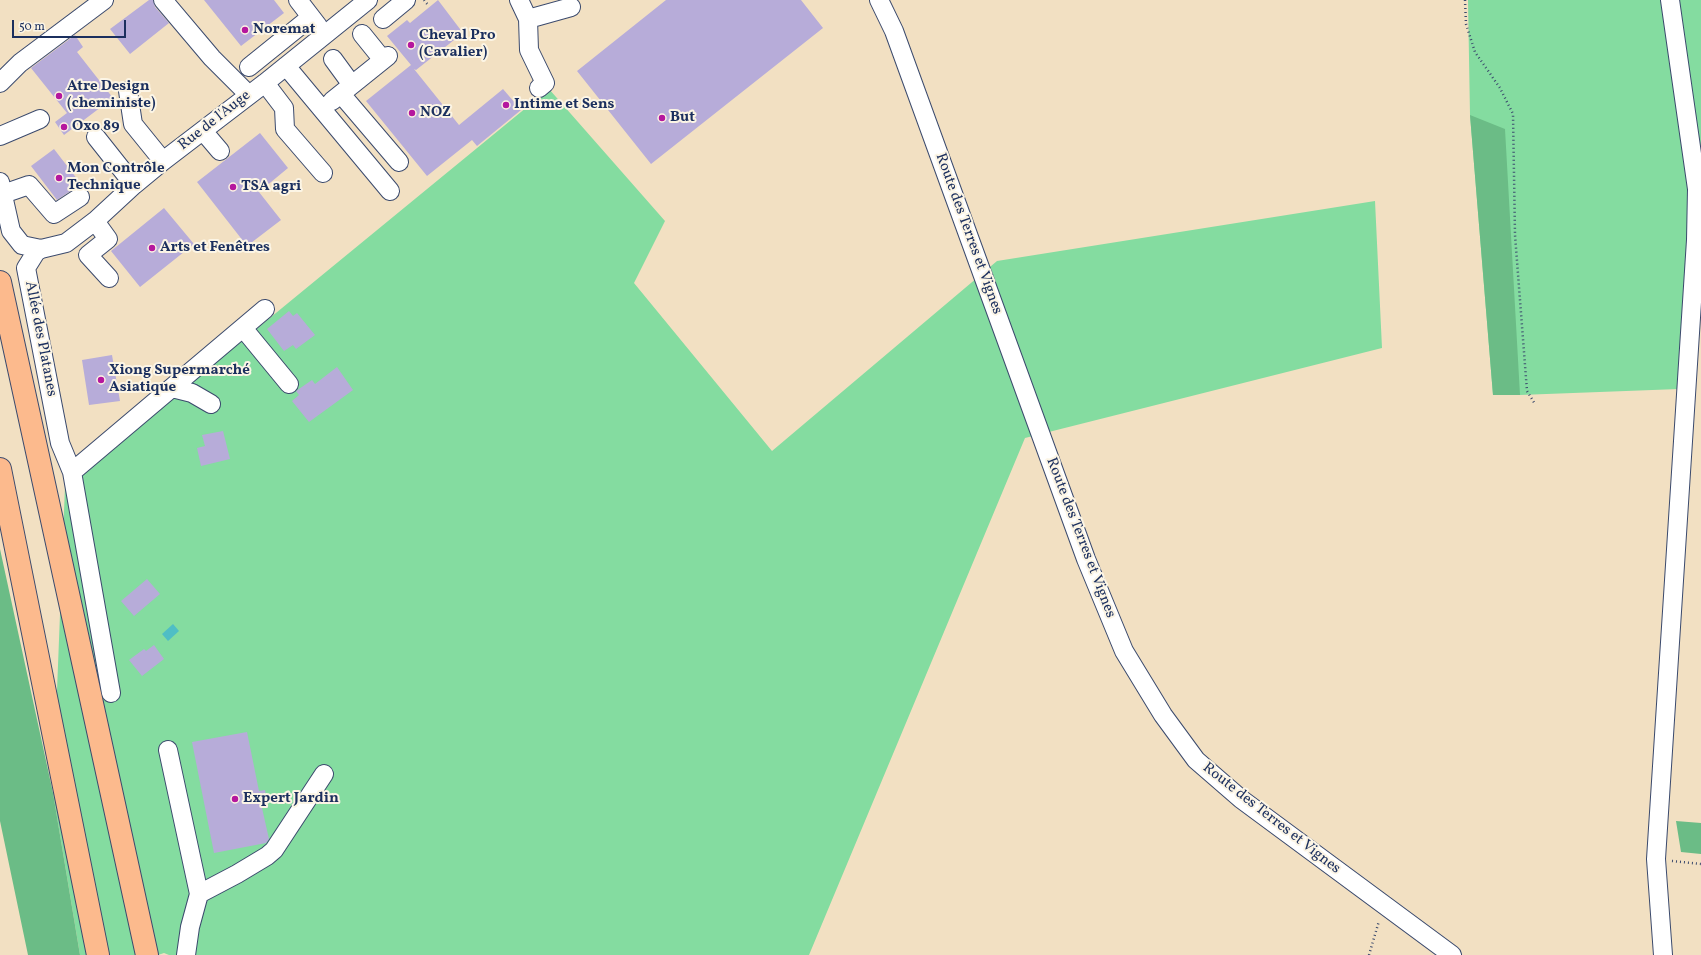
<!DOCTYPE html>
<meta charset="utf-8">
<style>
body{margin:0}
#map{position:relative;width:1701px;height:955px;overflow:hidden;background:#f2e0c2;font-family:Vollkorn,serif}
canvas{display:block}
.scale{position:absolute;left:12px;top:20px;width:114px;height:18px;box-sizing:border-box;border:2px solid #1b2f5e;border-top:0;padding-left:5px;font-size:12px;line-height:14px;white-space:nowrap;color:#1b2f5e;-webkit-text-stroke:3px #fcf5e5;paint-order:stroke}
</style>
<div id="map">
<canvas width="1701" height="955"></canvas>
<div class="scale">50 m</div>
</div>
<script>
const c = document.querySelector('canvas').getContext('2d');
c.lineJoin = 'round';
function fill(path, color) {
  c.fillStyle = color;
  c.fill(path, 'evenodd');
}
function toPath(rows) {
  const path = new Path2D();
  for (const r of rows) {
    path.moveTo(r[0], r[1]);
    for (let i = 2; i < r.length; i += 2) path.lineTo(r[i], r[i + 1]);
  }
  return path;
}
function stroke(path, color, width, dash) {
  c.strokeStyle = color;
  c.lineWidth = width;
  c.lineCap = dash ? 'butt' : 'round';
  c.setLineDash(dash || []);
  c.stroke(path);
}
function label(font, color, halo, rows, align = 'center') {
  c.font = font + ' Vollkorn,serif';
  c.lineWidth = 4;
  c.setLineDash([]);
  c.textBaseline = 'middle';
  c.strokeStyle = halo;
  c.fillStyle = color;
  for (const [text, x, y, turn = 0] of rows) {
    c.save();
    c.translate(x, y);
    c.rotate((+turn || 0) * Math.PI / 180);
    c.textAlign = isNaN(turn) ? turn : align;
    if (halo) c.strokeText(text, 0, 0);
    c.fillText(text, 0, 0);
    c.restore();
  }
}
fill(toPath([
 [1468,0,1701,0,1701,247,1679,389,1520,395,1493,395,1470,115],
 [549,89,665,221,634,283,772,451,997,261,1375,201,1382,348,1025,438,809,955,169,955,164,953,158,955,80,955,53,793,65,486]
]), '#84dca0');
fill(toPath([
 [1470,115,1505,129,1520,395,1493,395],
 [0,549,53,793,80,955,28,955,0,821],
 [1676,821,1701,823,1701,854,1681,852]
]), '#6bbc86');
fill(toPath([
 [173,624,179,631,168,641,162,634]
]), '#4fbec5');
fill(toPath([
 [149,0,153,0,155,7,169,23,130,54,110,29],
 [204,0,274,0,284,13,241,46],
 [438,0,463,33,416,70,414,69,459,125,503,89,521,110,477,146,472,140,427,176,366,101,411,65,387,36,407,20,410,23],
 [666,0,801,0,823,28,651,164,577,71],
 [75,35,83,47,77,52,113,98,64,135,55,122,67,113,31,68],
 [260,133,288,168,259,192,281,220,247,246,197,182],
 [54,149,81,184,57,200,31,166],
 [164,208,194,244,140,287,111,251],
 [289,311,293,316,297,313,315,335,296,349,293,345,284,351,267,329],
 [112,355,120,401,89,405,82,360],
 [337,367,353,390,309,422,292,401,299,395,296,391,312,380,315,384],
 [223,431,230,459,201,466,197,448,205,446,202,435],
 [147,579,160,594,134,616,121,601],
 [154,645,164,659,142,676,129,660,144,649,146,651],
 [247,732,259,791,265,790,268,808,262,808,269,839,266,843,214,853,192,742]
]), '#b7acd9');
const minor = toPath([
 [163,0,212,58,249,95],
 [298,0,318,26],
 [519,0,528,19,529,50,545,83,539,88],
 [879,0,894,31,1086,559,1124,651,1163,715,1196,760,1241,799,1452,955],
 [383,19,406,0],
 [528,19,571,7],
 [362,34,383,60],
 [333,59,352,85],
 [286,66,390,191],
 [249,67,311,17],
 [0,83,20,63,104,0],
 [265,83,284,108,285,129,323,173],
 [128,91,133,124,163,161],
 [341,94,399,162],
 [332,101,388,56],
 [203,131,220,151],
 [0,136,40,119],
 [96,137,134,185],
 [0,182,11,231,22,245,41,249,66,243,95,221,134,185,163,161,265,83,368,0],
 [3,194,29,185,54,214,80,197],
 [95,221,108,239,88,255,109,278],
 [41,249,36,252,26,268,60,443,72,472,265,309],
 [243,328,289,384],
 [172,388,192,393,211,404],
 [72,472,111,693],
 [168,750,199,894,190,927,186,955],
 [199,894,237,874,267,856,274,850,324,774],
 [1663,955,1656,859,1696,240,1697,189,1670,0]
]);
const major = toPath([
 [0,282,147,955],
 [0,469,98,955]
]);
stroke(minor, '#3b4a6d', 20);
stroke(major, '#3b4a6d', 24);
stroke(toPath([
 [424,0,428,5],
 [1465,0,1466,24,1475,52,1500,88,1513,114,1515,235,1527,391,1535,404],
 [1672,861,1701,864],
 [1369,955,1379,921]
]), '#3b4a6d', 2.5, [1, 3]);
stroke(minor, '#fff', 18);
stroke(major, '#fcba8d', 22);
for (const [x, y, r, color] of [
 [245,30,4,"#b5179e"],
 [411,45,4,"#b5179e"],
 [59,96,4,"#b5179e"],
 [506,105,4,"#b5179e"],
 [412,113,4,"#b5179e"],
 [662,118,4,"#b5179e"],
 [64,127,4,"#b5179e"],
 [59,178,4,"#b5179e"],
 [233,187,4,"#b5179e"],
 [152,248,4,"#b5179e"],
 [101,380,4,"#b5179e"],
 [235,799,4,"#b5179e"]
]) {
  const dot = new Path2D();
  dot.arc(x, y, r, 0, 2 * Math.PI);
  c.fillStyle = color;
  c.fill(dot);
  stroke(dot, '#fcf5e5', 1.5);
}
label('bold 15px', '#1b2f5e', '#fcf5e5', [
 ["Noremat",253,30],
 ["Cheval Pro",419,36],
 ["(Cavalier)",419,53],
 ["Atre Design",67,87],
 ["(cheministe)",67,104],
 ["Intime et Sens",514,105],
 ["NOZ",420,113],
 ["But",670,118],
 ["Oxo 89",72,127],
 ["Mon Contrôle",67,169],
 ["Technique",67,186],
 ["TSA agri",241,187],
 ["Arts et Fenêtres",160,248],
 ["Xiong Supermarché",109,371],
 ["Asiatique",109,388],
 ["Expert Jardin",243,799]
], 'left');
label('15px', '#1b2f5e', '#fcf5e5', [
 ["Rue de l'Auge",215,121,-38],
 ["Route des Terres et Vignes",968,234,70],
 ["Allée des Platanes",40,339,79],
 ["Route des Terres et Vignes",1080,538,69],
 ["Route des Terres et Vignes",1271,819,38]
]);
</script>
